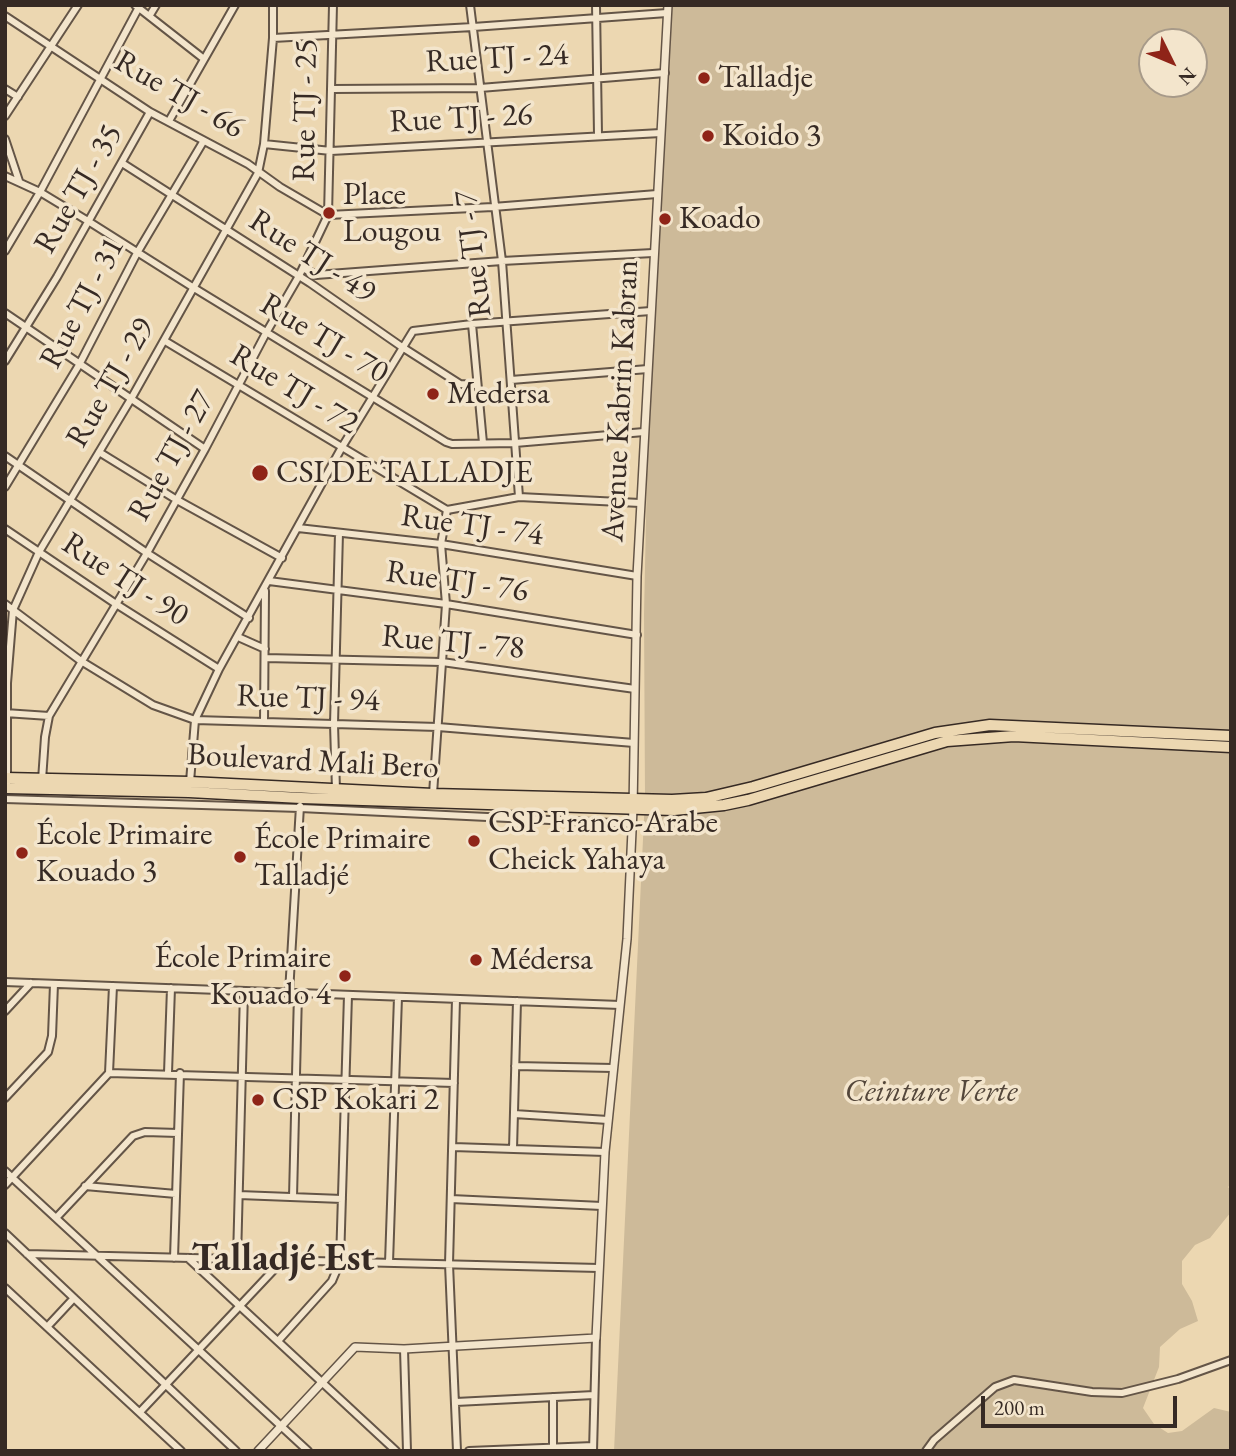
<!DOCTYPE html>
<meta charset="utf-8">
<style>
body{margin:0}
#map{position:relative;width:1236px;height:1456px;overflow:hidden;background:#ecd7b1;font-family:"EB Garamond",serif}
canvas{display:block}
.frame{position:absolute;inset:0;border:7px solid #362a24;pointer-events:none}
.north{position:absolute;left:1138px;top:28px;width:70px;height:70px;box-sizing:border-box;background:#f3e5cc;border:2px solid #a79a89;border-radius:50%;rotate:133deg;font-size:19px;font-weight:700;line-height:28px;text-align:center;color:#362a24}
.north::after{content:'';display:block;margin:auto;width:24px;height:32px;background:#8f2418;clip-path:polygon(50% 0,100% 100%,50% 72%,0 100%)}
.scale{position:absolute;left:981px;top:1396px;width:196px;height:32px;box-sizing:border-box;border:4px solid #362a24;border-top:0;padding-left:9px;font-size:21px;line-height:24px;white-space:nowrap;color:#362a24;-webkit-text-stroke:5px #f3e5cc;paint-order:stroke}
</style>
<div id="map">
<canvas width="1236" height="1456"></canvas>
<div class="frame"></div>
<div class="north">N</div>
<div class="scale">200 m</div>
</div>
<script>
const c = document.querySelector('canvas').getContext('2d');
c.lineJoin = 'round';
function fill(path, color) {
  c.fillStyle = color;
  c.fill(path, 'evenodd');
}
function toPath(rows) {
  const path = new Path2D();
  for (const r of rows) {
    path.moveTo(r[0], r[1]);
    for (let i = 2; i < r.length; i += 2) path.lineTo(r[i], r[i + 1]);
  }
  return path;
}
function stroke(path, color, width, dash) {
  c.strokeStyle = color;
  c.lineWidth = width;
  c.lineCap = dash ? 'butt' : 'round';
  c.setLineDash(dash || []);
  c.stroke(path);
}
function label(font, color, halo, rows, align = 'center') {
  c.font = font + ' "EB Garamond",serif';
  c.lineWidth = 7;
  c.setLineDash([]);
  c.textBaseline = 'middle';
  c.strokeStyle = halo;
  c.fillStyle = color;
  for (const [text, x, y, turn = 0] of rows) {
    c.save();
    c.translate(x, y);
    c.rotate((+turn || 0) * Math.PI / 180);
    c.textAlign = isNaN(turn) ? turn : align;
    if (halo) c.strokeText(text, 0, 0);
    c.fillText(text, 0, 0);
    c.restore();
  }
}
fill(toPath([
 [671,5,1231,5,1231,1184,1228,1187,1231,1190,1231,1212,1210,1238,1195,1245,1182,1261,1182,1284,1192,1301,1198,1321,1180,1329,1160,1347,1159,1367,1143,1408,1154,1424,1168,1433,1182,1431,1214,1408,1231,1412,1231,1451,614,1451,645,797,644,614,647,473],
 [1152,42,1194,42,1194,84,1152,84]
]), '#cdba99');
const minor = toPath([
 [135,5,204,59],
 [470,5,502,261,519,497],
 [596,5,598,135],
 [150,15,156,5],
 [5,16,150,112,248,164,280,187,328,215],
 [273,38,473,27,667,13],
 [5,89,18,97],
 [332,89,480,88,665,73],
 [5,116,78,5],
 [169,121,235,5],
 [5,139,19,181],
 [264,144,331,151,661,133],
 [122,163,310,283,402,347,460,384,476,385],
 [5,176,40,192,88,221,194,288,446,442,452,444,515,443,644,432],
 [328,215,493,207,657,194],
 [5,251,40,192,139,7],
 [303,268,316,275,502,261,653,253],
 [5,313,205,449],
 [472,324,483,443],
 [165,341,447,510,519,497,640,503],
 [5,361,57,277,150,112],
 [511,380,648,369],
 [99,452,177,500,282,558],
 [5,456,147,553,249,618],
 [5,487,79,365,137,253,203,142],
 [298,528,441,544,637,576],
 [5,529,116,604,219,669],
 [269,581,446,604,637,635],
 [5,604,81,661,153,705,195,720,438,727,634,743],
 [238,637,265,649],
 [265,658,442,662,635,689],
 [5,713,49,716],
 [264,722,265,591],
 [42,780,45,737,49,716,147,553,205,449,266,333,299,276,328,215,333,5],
 [190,782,195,720,219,669,342,447,413,331,472,324,651,311],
 [7,788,7,683,13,610,39,552,131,399,258,173,264,144,273,38,273,5],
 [336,790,334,724,339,533],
 [433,794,446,604,441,544,447,510],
 [5,799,300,808,633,824],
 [5,982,620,1005],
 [289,993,300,806],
 [456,999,449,1264,457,1451],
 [5,1011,31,983],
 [515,1066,613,1068],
 [109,1073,454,1083],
 [168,1073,171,988],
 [5,1098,48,1052,52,1036,54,984],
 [514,1114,608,1120],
 [453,1147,605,1152],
 [513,1149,517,1001],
 [5,1171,308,1451],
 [5,1185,109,1073,113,986],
 [85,1186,176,1194],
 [239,1195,342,1199],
 [293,1197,298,993],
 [451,1199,602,1206],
 [56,1218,133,1136,145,1132,178,1133],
 [5,1233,236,1451],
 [27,1254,599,1268],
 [174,1258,180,1073],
 [188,1258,396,1451],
 [237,1259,244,991],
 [389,1263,398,997],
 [5,1288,181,1451],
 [47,1327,74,1298],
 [278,1341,332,1281,340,1262,348,995],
 [404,1349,407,1451],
 [553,1397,553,1447],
 [456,1402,594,1395],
 [140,1412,283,1260],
 [469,1451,593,1446],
 [593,1451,596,1338],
 [926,1451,934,1440,995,1387,1014,1380,1092,1392,1122,1393,1178,1379,1231,1360]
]);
const tertiary = toPath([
 [258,1451,355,1347,404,1349,596,1338,605,1152,627,939,633,809,637,576,668,5]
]);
const primary = toPath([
 [5,778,190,782,433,794,672,800,706,798,753,787,935,733,990,725,1231,736],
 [5,788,189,792,301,798,674,810,724,805,748,800,947,741,1014,736,1231,747]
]);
stroke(minor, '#645547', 10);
stroke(tertiary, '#645547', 10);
stroke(primary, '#362a24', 13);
stroke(minor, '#f3e5cc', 6);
stroke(tertiary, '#f3e5cc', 7);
stroke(primary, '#ecd7b1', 10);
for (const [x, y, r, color] of [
 [704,78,7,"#8f2418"],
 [708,136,7,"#8f2418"],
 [329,213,7,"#8f2418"],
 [665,219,7,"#8f2418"],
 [433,394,7,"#8f2418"],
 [260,473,9,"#8f2418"],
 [474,841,7,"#8f2418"],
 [22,853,7,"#8f2418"],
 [240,857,7,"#8f2418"],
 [476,960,7,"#8f2418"],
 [345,976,7,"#8f2418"],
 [258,1100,7,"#8f2418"]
]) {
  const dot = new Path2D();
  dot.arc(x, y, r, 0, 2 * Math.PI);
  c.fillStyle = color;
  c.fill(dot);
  stroke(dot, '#f3e5cc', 2.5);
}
label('32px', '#362a24', '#f3e5cc', [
 ["Rue TJ - 24",497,59,-3],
 ["Rue TJ - 66",179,95,30],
 ["Rue TJ - 25",306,110,-89],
 ["Rue TJ - 26",461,119,-3],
 ["Rue TJ - 35",79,189,-60],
 ["Rue TJ - 7",474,254,-97],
 ["Rue TJ - 49",312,257,33],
 ["Rue TJ - 31",83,303,-62],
 ["Rue TJ - 70",324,339,31],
 ["Rue TJ - 29",111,383,-60],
 ["Rue TJ - 72",294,390,31],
 ["Avenue Kabrin Kabran",621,401,-87],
 ["Rue TJ - 27",172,456,-61],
 ["Rue TJ - 74",472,526,8],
 ["Rue TJ - 90",125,580,33],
 ["Rue TJ - 76",457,582,8],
 ["Rue TJ - 78",453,643,5],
 ["Rue TJ - 94",308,699,2],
 ["Boulevard Mali Bero",313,762,3]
]);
label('32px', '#362a24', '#f3e5cc', [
 ["Talladje",718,78],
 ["Koido 3",722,136],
 ["Place",343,195],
 ["Lougou",343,232],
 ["Koado",679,219],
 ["Medersa",447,394],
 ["CSI DE TALLADJE",276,473],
 ["CSP Franco-Arabe",488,823],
 ["Cheick Yahaya",488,860],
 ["École Primaire",36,835],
 ["Kouado 3",36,872],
 ["École Primaire",254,839],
 ["Talladjé",254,876],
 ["École Primaire",331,958,"right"],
 ["Kouado 4",331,995,"right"],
 ["Médersa",490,960],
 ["CSP Kokari 2",272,1100]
], 'left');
label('italic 32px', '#54473b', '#f3e5cc', [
 ["Ceinture Verte",931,1092]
]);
label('bold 38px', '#362a24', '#f3e5cc', [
 ["Talladjé Est",283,1260]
]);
</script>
